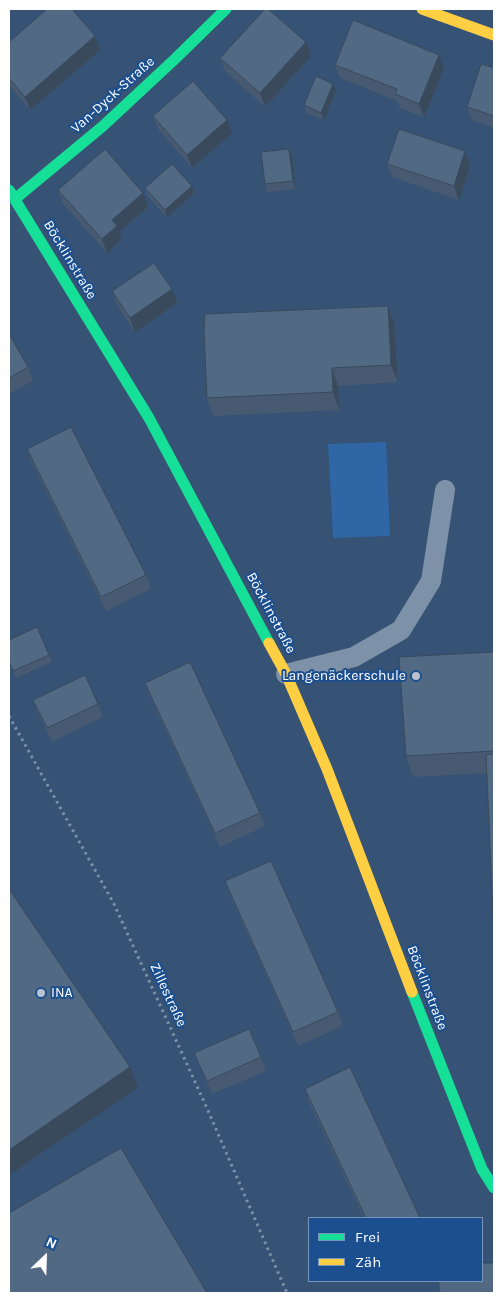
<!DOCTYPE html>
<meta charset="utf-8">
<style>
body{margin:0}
#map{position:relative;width:503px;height:1302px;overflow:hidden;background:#365274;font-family:Karla,sans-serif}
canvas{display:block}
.frame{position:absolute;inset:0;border:10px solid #fff;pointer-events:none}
.legend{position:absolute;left:308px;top:1217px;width:175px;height:65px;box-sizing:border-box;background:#1b4f8f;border:1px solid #7695bc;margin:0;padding:6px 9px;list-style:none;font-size:15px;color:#fff}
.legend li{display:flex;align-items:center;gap:10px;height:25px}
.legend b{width:25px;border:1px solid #7695bc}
.north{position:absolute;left:20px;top:1232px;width:50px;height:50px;-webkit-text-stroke:4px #1b4f8f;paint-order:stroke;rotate:24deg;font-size:14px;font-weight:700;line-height:20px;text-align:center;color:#fff}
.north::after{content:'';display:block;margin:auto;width:18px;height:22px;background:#fff;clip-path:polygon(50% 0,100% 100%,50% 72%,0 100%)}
</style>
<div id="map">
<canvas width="503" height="1302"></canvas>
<div class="frame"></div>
<ul class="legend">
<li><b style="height:6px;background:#16e098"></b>Frei</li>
<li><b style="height:6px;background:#ffcf43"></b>Zäh</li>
</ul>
<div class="north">N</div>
</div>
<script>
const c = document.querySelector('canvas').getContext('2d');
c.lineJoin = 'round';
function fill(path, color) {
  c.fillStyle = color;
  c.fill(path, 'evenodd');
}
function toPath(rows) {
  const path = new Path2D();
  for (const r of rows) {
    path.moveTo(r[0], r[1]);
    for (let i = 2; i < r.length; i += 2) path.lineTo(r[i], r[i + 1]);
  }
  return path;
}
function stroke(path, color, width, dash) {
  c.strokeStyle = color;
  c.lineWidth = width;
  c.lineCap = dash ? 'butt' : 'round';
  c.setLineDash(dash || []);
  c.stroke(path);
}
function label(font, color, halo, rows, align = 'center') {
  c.font = font + ' Karla,sans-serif';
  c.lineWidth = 4;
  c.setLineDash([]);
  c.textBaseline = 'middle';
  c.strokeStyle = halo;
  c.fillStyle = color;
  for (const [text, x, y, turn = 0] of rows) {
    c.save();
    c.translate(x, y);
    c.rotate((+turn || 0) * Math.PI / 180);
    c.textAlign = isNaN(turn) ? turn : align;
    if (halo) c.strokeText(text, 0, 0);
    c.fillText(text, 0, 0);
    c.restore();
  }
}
fill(toPath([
 [386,442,390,536,333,538,328,444]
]), '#2f66a5');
stroke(toPath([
 [9,716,114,904,206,1106,287,1293]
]), '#7d92a8', 3, [2.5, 4]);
stroke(toPath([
 [286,674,354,657,401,630,431,581,445,490]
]), '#7d92a8', 20);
stroke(toPath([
 [9,190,149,418,269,643],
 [15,199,103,126,176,58,226,9],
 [412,992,482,1169,494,1188]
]), '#16e098', 11);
stroke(toPath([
 [422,9,494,35],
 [269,643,286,674,327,769,412,992]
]), '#ffcf43', 11);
fill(toPath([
 [9,42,100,50,30,110,9,86],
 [311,56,265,107,225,71,220,58],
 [335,65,444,68,424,117,400,108,397,101,340,78],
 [494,68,494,128,472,120,467,107],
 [333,84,336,91,324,120,306,113,304,105],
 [153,116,232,133,192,168,158,129],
 [465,151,470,165,459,200,392,177,387,164],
 [292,157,295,189,267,192,265,184],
 [145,188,194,193,167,218,147,195],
 [58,190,148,207,119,232,122,239,107,253,63,204],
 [172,289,177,303,135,332,117,305,112,291],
 [394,324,398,382,338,386,339,410,213,416,207,398],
 [9,334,28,367,33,381,9,394],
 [27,449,146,575,151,589,106,611,32,463],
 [9,640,49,655,52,662,16,678,9,662],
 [494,652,494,937,487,773,413,777,406,756],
 [145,683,260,813,265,826,220,847,150,697],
 [33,700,98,704,103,717,52,742,38,713],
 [225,881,338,1012,343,1026,298,1046,230,895],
 [194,1053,261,1057,266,1071,212,1094,199,1066],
 [350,1067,420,1218,364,1218,309,1102,305,1089]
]), '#475a72');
fill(toPath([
 [95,36,100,50,30,110,25,97],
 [306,42,311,56,265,107,260,93],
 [439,55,444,68,424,117,419,104],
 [333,84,336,91,324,120,321,113],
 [227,120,232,133,192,168,187,155],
 [289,149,292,157,295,189,293,181],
 [465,151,470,165,459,200,454,186],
 [192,186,194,193,167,218,165,210],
 [143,193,148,207,119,232,122,239,107,253,102,239,112,220],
 [172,289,177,303,135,332,130,318],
 [388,306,394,324,398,382,391,365],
 [332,368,338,386,339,410,333,392],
 [130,1067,138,1088,9,1175,9,1150]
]), '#394a5c');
const building = toPath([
 [47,9,72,9,95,36,25,97,9,78,9,42,47,9],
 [265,9,268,9,306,42,260,93,220,58,265,9],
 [353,20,439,55,419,104,395,94,397,89,335,65,353,20],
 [481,64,494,68,494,116,467,107,481,64],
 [316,76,333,84,321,113,304,105,316,76],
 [193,81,227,120,187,155,153,116,193,81],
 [399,129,465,151,454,186,387,164,399,129],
 [105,149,143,193,112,220,117,226,102,239,58,190,105,149],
 [289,149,293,181,265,184,261,152,289,149],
 [172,164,192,186,165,210,145,188,172,164],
 [154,263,172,289,130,318,112,291,154,263],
 [388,306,391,365,332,368,333,392,207,398,204,330,205,314,388,306],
 [9,334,28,367,9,378,9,334],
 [71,427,146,575,101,597,27,449,71,427],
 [37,627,49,655,13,671,9,661,9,640,37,627],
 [494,652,494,751,406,756,399,657,494,652],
 [190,662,260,813,215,833,145,683,190,662],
 [85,675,98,704,47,728,33,700,85,675],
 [494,754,494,937,486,755,494,754],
 [271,861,338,1012,293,1032,225,881,271,861],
 [9,889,130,1067,9,1150,9,889],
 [249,1029,261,1057,207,1081,194,1053,249,1029],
 [350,1067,420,1218,366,1218,305,1089,350,1067],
 [121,1148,207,1293,9,1293,9,1213,121,1148],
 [482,1263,494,1263,494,1293,439,1293,439,1281,482,1281,482,1263]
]);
fill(building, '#526984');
stroke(building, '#394a5c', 1);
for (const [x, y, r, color] of [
 [416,676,5,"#b9c2ce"],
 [41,993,5,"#b9c2ce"]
]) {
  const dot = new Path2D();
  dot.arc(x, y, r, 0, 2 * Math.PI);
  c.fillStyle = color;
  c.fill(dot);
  stroke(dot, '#1b4f8f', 2);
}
label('14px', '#fff', '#1b4f8f', [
 ["Van-Dyck-Straße",113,95,-42],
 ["Böcklinstraße",70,260,59],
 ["Böcklinstraße",271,613,62],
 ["Böcklinstraße",427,988,69],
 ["Zillestraße",168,995,65]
]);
label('14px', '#fff', '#1b4f8f', [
 ["Langenäckerschule",406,676],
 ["INA",51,993,"left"]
], 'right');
</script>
